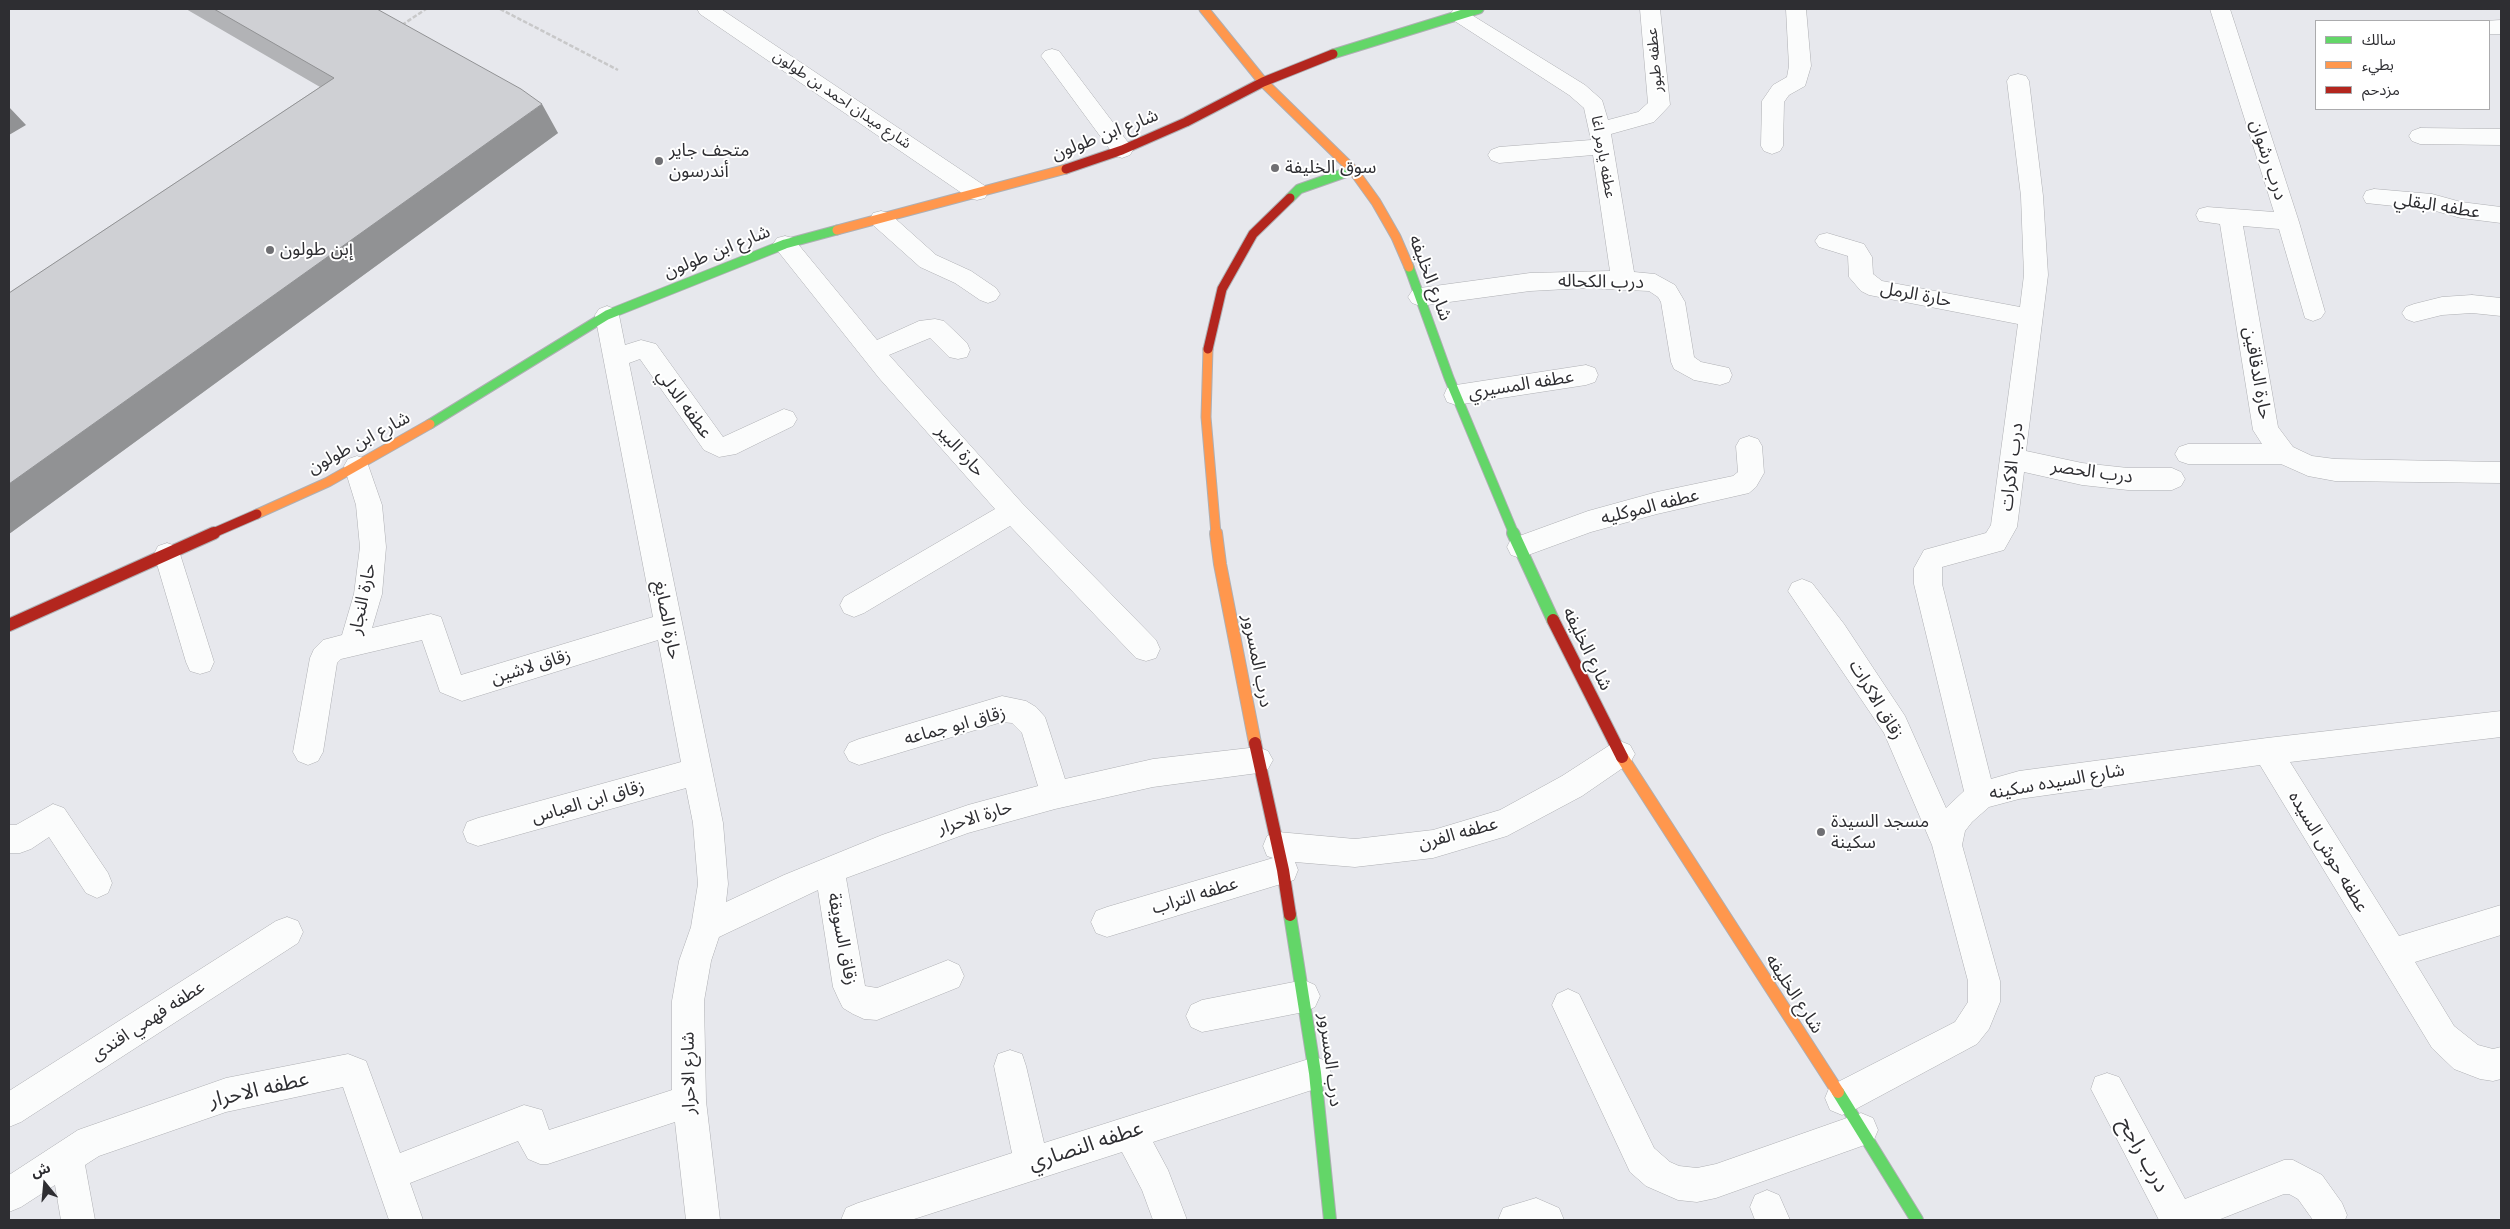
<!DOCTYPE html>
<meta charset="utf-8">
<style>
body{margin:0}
#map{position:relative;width:2510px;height:1229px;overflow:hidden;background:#e7e8ed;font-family:"Open Sans","Noto Sans Arabic",sans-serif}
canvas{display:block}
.frame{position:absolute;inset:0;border:10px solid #2e2e32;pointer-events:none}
.legend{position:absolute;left:2315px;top:20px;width:175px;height:90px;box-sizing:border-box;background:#fff;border:1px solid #ababad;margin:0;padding:6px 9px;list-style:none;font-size:15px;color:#2e2e32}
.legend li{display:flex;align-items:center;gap:10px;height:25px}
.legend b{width:25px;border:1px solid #ababad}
.north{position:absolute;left:20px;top:1159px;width:50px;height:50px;-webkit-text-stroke:4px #fff;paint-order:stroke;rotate:343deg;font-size:14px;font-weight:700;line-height:20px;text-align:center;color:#2e2e32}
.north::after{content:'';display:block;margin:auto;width:18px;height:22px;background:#2e2e32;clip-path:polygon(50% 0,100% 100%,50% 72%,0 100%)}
</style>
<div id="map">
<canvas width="2510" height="1229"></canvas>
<div class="frame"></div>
<ul class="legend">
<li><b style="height:6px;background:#63d668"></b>سالك</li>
<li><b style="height:6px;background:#ff974d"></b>بطيء</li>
<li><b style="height:6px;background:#b3261e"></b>مزدحم</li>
</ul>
<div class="north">ش</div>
</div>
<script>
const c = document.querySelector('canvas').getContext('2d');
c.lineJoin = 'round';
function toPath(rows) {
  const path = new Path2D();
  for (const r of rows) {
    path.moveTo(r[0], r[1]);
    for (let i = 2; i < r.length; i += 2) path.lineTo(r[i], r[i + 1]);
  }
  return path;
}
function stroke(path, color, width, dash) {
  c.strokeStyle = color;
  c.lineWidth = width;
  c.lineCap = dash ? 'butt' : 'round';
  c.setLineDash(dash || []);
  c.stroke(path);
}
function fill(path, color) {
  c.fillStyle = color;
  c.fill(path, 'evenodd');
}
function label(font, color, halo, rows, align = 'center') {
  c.font = font + ' "Open Sans","Noto Sans Arabic",sans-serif';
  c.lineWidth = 4;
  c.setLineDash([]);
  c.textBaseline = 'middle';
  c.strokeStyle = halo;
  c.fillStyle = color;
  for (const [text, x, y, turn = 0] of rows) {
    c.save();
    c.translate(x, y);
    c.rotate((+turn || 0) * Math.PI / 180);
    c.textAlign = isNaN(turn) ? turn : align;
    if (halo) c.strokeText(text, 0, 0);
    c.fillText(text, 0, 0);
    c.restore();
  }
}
const street = toPath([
 [697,9,721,9,985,186,988,192,985,198,977,200,969,198,700,14,697,9],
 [1462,9,1585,85,1602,100,1608,120,1638,112,1648,103,1640,9,1660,9,1670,105,1654,122,1611,134,1634,272,1655,274,1675,285,1685,302,1694,357,1701,362,1729,368,1732,375,1729,382,1720,385,1694,380,1674,369,1671,362,1661,302,1658,297,1649,291,1586,288,1530,291,1420,306,1412,303,1408,297,1412,291,1420,288,1530,273,1610,271,1593,155,1499,163,1491,160,1488,155,1491,150,1499,147,1591,140,1584,108,1569,95,1453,20,1450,15,1453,10,1462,9],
 [1786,9,1806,9,1811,66,1805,86,1789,95,1784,102,1783,146,1780,151,1772,154,1764,151,1761,146,1762,101,1773,85,1787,77,1789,66,1786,9],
 [2210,9,2230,9,2299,222,2325,312,2321,318,2313,321,2305,318,2279,229,2243,226,2278,427,2293,447,2312,456,2335,459,2501,462,2501,483,2335,481,2308,476,2281,464,2188,464,2179,461,2175,454,2179,447,2188,444,2262,444,2253,430,2220,224,2199,221,2196,215,2199,209,2207,207,2274,212,2210,9],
 [2501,20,2501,34,2489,34,2489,21,2485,21,2501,20],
 [1052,49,1059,51,1130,145,1133,150,1130,155,1122,158,1114,155,1045,61,1041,56,1045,51,1052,49],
 [2018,74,2026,76,2029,81,2043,196,2048,275,2026,451,2082,463,2128,468,2172,468,2181,472,2185,479,2181,486,2172,490,2128,490,2082,485,2024,472,2017,527,2004,550,1942,567,1942,584,1991,779,2019,771,2267,738,2501,711,2501,737,2290,762,2399,936,2501,905,2501,935,2415,962,2454,1026,2478,1045,2493,1049,2501,1047,2501,1079,2493,1081,2480,1079,2454,1069,2432,1048,2260,765,2019,799,1989,807,1972,822,1965,831,1962,845,2000,981,2000,1002,1989,1029,1977,1044,1854,1110,1842,1115,1830,1110,1825,1098,1830,1086,1955,1022,1968,1002,1968,981,1932,845,1884,733,1788,591,1792,583,1802,579,1812,583,1844,624,1905,716,1946,808,1964,791,1914,584,1914,568,1924,550,1986,533,1991,525,2018,324,1869,295,1861,291,1849,277,1848,256,1819,247,1815,241,1819,235,1827,233,1864,244,1872,257,1873,274,1882,281,2020,307,2024,275,2021,196,2007,81,2010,76,2018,74],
 [2420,128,2501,129,2501,145,2420,144,2412,141,2409,136,2412,131,2420,128],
 [2374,189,2432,194,2461,202,2501,207,2501,223,2461,218,2432,210,2366,203,2363,197,2366,191,2374,189],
 [881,211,889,213,936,255,971,271,996,288,1000,294,996,300,988,303,980,300,955,283,920,267,873,225,870,219,873,213,881,211],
 [785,236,793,238,877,340,919,321,935,319,944,321,967,343,970,350,967,357,958,359,949,357,930,338,889,355,1022,503,1156,640,1160,649,1156,658,1146,661,1136,658,1010,526,864,613,854,617,844,613,840,605,844,597,995,509,879,378,777,250,773,244,777,238,785,236],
 [2472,295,2501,298,2501,316,2472,313,2442,315,2414,322,2406,319,2402,313,2406,307,2414,304,2442,297,2472,295],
 [607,306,615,309,619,315,625,345,641,340,656,344,723,437,784,409,793,412,797,419,793,426,736,454,719,457,704,450,640,359,629,363,723,823,728,884,726,902,784,875,882,835,968,805,1038,786,1022,733,1012,723,1002,722,859,765,849,761,844,752,849,743,859,739,1002,696,1026,701,1036,707,1045,717,1065,779,1153,759,1258,747,1268,751,1273,760,1268,769,1258,773,1153,787,1055,809,968,833,846,878,865,986,877,988,948,960,959,965,964,976,959,987,877,1020,864,1019,853,1014,843,1008,838,998,833,987,818,890,719,937,711,961,704,1001,706,1101,720,1220,686,1220,675,1122,548,1164,540,1164,528,1159,518,1141,410,1183,423,1220,389,1220,343,1087,226,1112,99,1156,85,1165,95,1220,61,1220,55,1185,21,1207,9,1212,9,1175,78,1130,226,1078,348,1054,366,1061,400,1153,524,1105,542,1110,549,1130,672,1090,672,1001,679,961,691,927,698,884,693,823,686,788,478,846,467,842,463,832,467,822,478,818,681,762,658,640,462,701,440,692,422,640,341,659,337,663,323,752,318,761,308,765,298,761,293,752,310,658,314,649,323,640,342,635,354,594,360,547,356,505,344,466,348,459,357,456,366,459,382,505,386,547,382,594,372,628,431,614,441,617,461,675,653,617,595,315,599,309,607,306],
 [1586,365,1595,368,1598,375,1595,382,1586,385,1456,405,1447,402,1444,395,1447,388,1456,385,1586,365],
 [1749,436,1758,439,1762,446,1764,473,1756,487,1749,493,1657,514,1591,532,1520,558,1511,555,1507,547,1511,539,1588,511,1657,492,1733,476,1738,472,1736,446,1740,439,1749,436],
 [167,543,176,546,180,554,214,662,210,671,200,674,190,671,186,662,154,554,158,546,167,543],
 [1620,741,1630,745,1635,754,1630,763,1582,796,1507,836,1433,858,1355,867,1295,862,1298,870,1294,880,1107,937,1096,933,1091,922,1096,911,1107,907,1273,858,1267,856,1263,846,1267,836,1278,832,1355,839,1433,830,1500,810,1562,776,1610,745,1620,741],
 [53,804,64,808,108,873,112,883,108,893,97,898,86,893,49,837,31,849,20,853,9,853,9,825,16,825,53,804],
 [287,917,298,921,303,932,298,943,21,1122,9,1127,9,1091,276,921,287,917],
 [1304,980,1315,985,1320,996,1315,1007,1304,1012,1202,1032,1191,1027,1186,1016,1191,1005,1202,1000,1304,980],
 [1568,989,1579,994,1654,1148,1670,1162,1679,1166,1697,1168,1716,1164,1861,1113,1873,1118,1878,1130,1873,1142,1716,1198,1697,1202,1678,1200,1646,1186,1630,1172,1552,1005,1557,994,1568,989],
 [1010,1050,1022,1054,1026,1066,1044,1143,1315,1057,1327,1061,1331,1073,1327,1085,1315,1089,1153,1142,1168,1170,1187,1220,1153,1220,1142,1190,1122,1152,911,1220,841,1220,846,1208,858,1203,1012,1153,994,1066,998,1054,1010,1050],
 [2107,1073,2119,1077,2185,1199,2284,1160,2293,1160,2322,1175,2342,1203,2347,1215,2345,1220,2313,1220,2298,1199,2289,1194,2284,1194,2218,1220,2159,1220,2091,1089,2095,1077,2107,1073],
 [1767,1190,1779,1195,1790,1220,1755,1220,1750,1207,1755,1195,1767,1190],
 [1536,1198,1559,1208,1564,1220,1498,1220,1503,1208,1536,1198]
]);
const fastFar1 = toPath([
 [1333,54,1479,9],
 [1290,198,1299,189,1353,170],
 [1409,267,1449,378,1514,534],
 [430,424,607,315,785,244,837,230]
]);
const fast = toPath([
 [1513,533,1553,620],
 [1290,915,1315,1073,1330,1220],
 [1838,1092,1917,1220]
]);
const slowFar1 = toPath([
 [1204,9,1263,82,1353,170,1376,202,1396,237,1409,267],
 [837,230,1066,169],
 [1208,349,1206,417,1216,534],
 [257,514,328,482,430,424]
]);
const slow = toPath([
 [1216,533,1220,564,1255,743],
 [1622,757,1838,1092]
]);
const jamFar1 = toPath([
 [1066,169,1122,150,1186,122,1263,82,1333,54],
 [1208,349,1222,289,1253,234,1290,198],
 [211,534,257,514]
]);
const jam = toPath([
 [1553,620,1622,757],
 [9,625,214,533],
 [1255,743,1283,870,1290,915]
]);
stroke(street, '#aeafb3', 1);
stroke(fastFar1, '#aeafb3', 11);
stroke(fast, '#aeafb3', 14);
stroke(slowFar1, '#aeafb3', 11);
stroke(slow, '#aeafb3', 14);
stroke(jamFar1, '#aeafb3', 11);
stroke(jam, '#aeafb3', 14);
stroke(toPath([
 [500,9,618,70],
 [402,25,426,9]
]), '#c8c8c9', 2.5, [4.5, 2]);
fill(street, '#fbfcfc');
stroke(fastFar1, '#63d668', 9);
stroke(fast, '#63d668', 12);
stroke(slowFar1, '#ff974d', 9);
stroke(slow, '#ff974d', 12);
stroke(jamFar1, '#b3261e', 9);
stroke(jam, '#b3261e', 12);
fill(toPath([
 [186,9,377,9,558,133,9,534,9,293,320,87]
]), '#b2b3b6');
fill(toPath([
 [542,104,558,133,9,534,9,484],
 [9,107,26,125,9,135]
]), '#919294');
const building = toPath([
 [214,9,377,9,521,89,542,104,9,484,9,293,334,78,214,9]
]);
fill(building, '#cfd0d4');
stroke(building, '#919294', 1);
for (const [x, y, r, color] of [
 [659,161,5,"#6f6f73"],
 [1275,168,5,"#6f6f73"],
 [270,250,5,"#6f6f73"],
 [1821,832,5,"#6f6f73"]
]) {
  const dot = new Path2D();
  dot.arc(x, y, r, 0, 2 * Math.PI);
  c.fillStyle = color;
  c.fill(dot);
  stroke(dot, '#fff', 2);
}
label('15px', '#2e2e32', '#fff', [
 ["عطفه طبور",1655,60,-95],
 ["شارع ميدان احمد بن طولون",842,100,34],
 ["عطفه يارمر اغا",1603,157,80]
]);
label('18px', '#2e2e32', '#fff', [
 ["شارع ابن طولون",1105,135,-21],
 ["درب رشوان",2268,160,72],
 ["عطفه البقلي",2437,206,9],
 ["شارع ابن طولون",717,252,-22],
 ["شارع الخليفه",1430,278,69],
 ["درب الكحاله",1601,282,1],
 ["حارة الرمل",1916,295,11],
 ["حارة الدقاقين",2257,373,80],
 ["عطفه المسيري",1521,385,-9],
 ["عطفه الدلي",684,404,54],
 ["شارع ابن طولون",359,443,-28],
 ["حارة البير",960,451,48],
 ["درب الاكرات",2012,467,-83],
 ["درب الحصر",2092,472,8],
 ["عطفه الموكليه",1650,507,-14],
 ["حارة النجار",363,599,-78],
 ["حارة الصايغ",667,620,79],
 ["شارع الخليفه",1587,649,64],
 ["درب المسرور",1257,661,79],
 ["زقاق لاشين",531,667,-17],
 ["زقاق الاكرات",1876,700,59],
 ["زقاق ابو جماعه",955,726,-15],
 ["شارع السيده سكينه",2057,782,-10],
 ["زقاق ابن العباس",588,802,-16],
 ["حارة الاحرار",975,818,-17],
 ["عطفه الفرن",1458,834,-15],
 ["عطفه حوش السيده",2328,852,59],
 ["عطفه التراب",1195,896,-17],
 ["زقاق السويقة",842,939,79],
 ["شارع الخليفه",1794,994,57],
 ["عطفه فهمي افندى",148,1021,-33],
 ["درب المسرور",1330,1060,83],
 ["شارع الاحرار",689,1073,-91]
]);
label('18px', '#2e2e32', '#fff', [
 ["متحف جاير",669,151],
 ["أندرسون",669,172],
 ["سوق الخليفة",1285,168],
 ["إبن طولون",280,250],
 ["مسجد السيدة",1831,822],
 ["سكينة",1831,843]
], 'left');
label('21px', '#2e2e32', '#fff', [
 ["عطفه الاحرار",259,1090,-13],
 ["عطفه النصاري",1086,1146,-18],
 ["درب راجح",2143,1155,61]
]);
</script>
